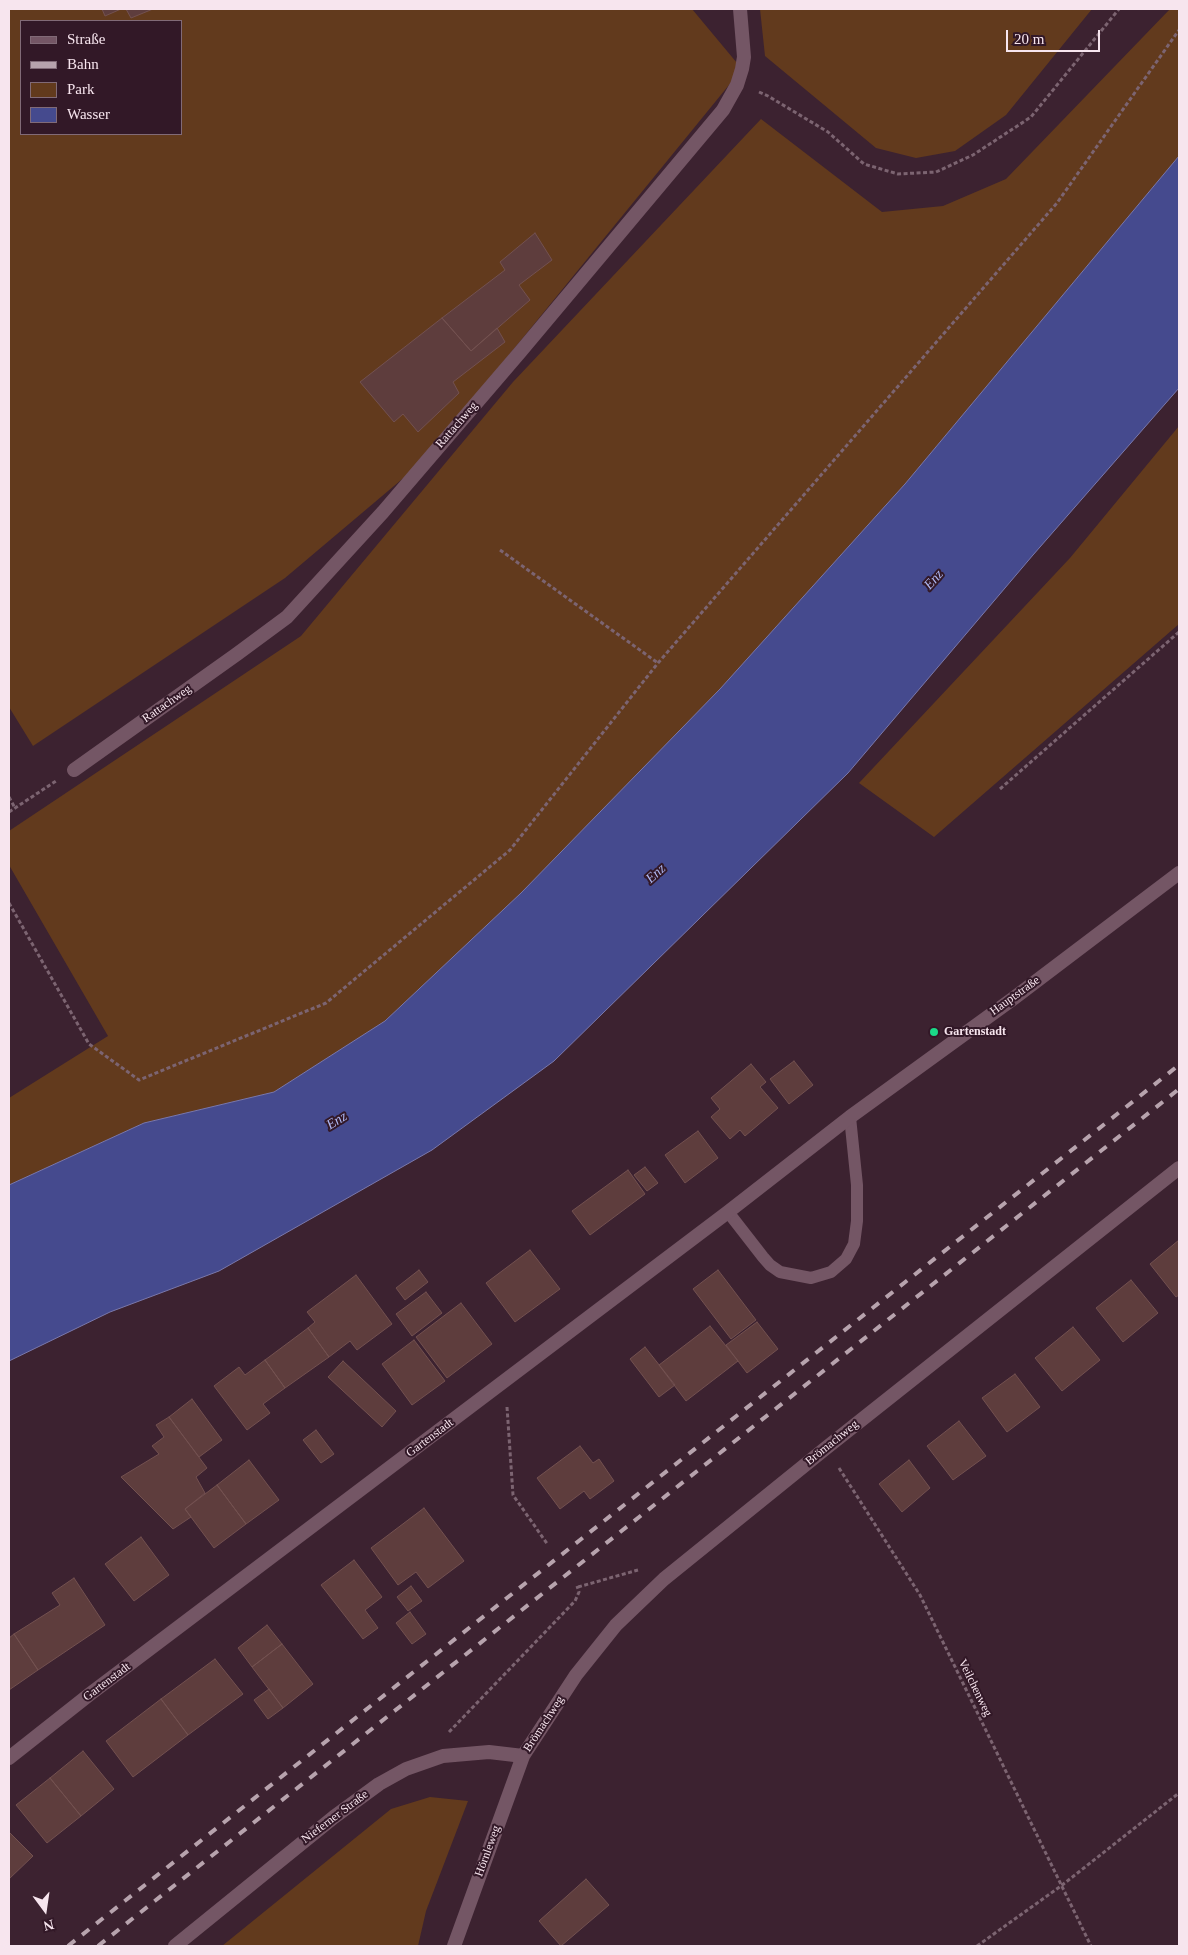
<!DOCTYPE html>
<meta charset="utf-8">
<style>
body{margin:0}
#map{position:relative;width:1188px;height:1955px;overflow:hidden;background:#3c2230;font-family:Georgia,serif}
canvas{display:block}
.frame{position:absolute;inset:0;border:10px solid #f7e5ee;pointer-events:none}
.legend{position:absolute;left:20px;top:20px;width:162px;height:115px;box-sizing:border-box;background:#321827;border:1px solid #816a77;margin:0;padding:6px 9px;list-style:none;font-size:15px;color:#f7e5ee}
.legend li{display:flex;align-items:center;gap:10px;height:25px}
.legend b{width:25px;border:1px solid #816a77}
.north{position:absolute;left:20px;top:1885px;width:50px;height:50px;-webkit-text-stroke:4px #321827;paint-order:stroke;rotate:166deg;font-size:14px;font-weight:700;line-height:20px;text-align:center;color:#f7e5ee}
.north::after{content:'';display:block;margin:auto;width:18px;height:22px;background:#f7e5ee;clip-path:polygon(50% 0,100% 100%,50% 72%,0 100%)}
.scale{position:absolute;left:1006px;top:30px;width:94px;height:22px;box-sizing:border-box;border:2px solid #f7e5ee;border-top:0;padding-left:6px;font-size:15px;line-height:18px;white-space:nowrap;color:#f7e5ee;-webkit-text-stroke:4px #321827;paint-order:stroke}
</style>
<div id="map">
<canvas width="1188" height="1955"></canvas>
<div class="frame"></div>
<ul class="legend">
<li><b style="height:6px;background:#745665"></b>Straße</li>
<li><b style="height:6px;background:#b7a3ad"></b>Bahn</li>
<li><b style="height:14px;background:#623a1d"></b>Park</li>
<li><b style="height:14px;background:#454a8e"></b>Wasser</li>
</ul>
<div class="north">N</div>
<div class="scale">20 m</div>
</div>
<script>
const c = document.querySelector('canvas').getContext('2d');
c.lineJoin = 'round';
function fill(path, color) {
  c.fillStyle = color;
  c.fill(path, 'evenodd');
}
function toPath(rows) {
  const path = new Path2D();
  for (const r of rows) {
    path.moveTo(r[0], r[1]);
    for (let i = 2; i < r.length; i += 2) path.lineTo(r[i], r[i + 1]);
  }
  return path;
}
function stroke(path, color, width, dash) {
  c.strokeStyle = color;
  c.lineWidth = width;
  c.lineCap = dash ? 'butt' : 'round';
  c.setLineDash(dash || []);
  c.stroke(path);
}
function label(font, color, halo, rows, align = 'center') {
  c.font = font + ' Georgia,serif';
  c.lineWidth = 4;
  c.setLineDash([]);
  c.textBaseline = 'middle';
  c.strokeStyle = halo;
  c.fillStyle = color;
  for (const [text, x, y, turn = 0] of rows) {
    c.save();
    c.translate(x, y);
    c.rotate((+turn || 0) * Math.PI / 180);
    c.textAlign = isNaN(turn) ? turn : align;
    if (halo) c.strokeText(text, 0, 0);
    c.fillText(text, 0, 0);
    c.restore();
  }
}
fill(toPath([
 [9,9,692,9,742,69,420,464,285,578,33,746,9,707],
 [21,21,181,21,181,134,21,134],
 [760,9,1092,9,1006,115,955,151,916,158,876,148,765,56],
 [1170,9,1179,9,1179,156,905,484,720,689,521,893,385,1021,274,1092,144,1123,9,1185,9,1098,108,1036,9,865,9,831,301,636,513,382,761,119,882,212,943,206,1006,179],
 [1179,426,1179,624,934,837,859,783,1070,558],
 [430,1797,468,1801,426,1911,418,1946,222,1946,391,1809]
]), '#623a1d');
const water = toPath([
 [1179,156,1179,388,1033,555,848,773,554,1061,432,1150,219,1271,110,1312,9,1361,9,1185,144,1123,274,1092,385,1021,521,893,720,689,905,484,1179,156]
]);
fill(water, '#454a8e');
stroke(water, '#7a78ab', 1);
const building = toPath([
 [102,9,121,9,105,16,102,9],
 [126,9,153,9,131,18,126,9],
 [535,233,552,260,519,285,530,300,471,351,442,318,505,270,500,262,535,233],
 [442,318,471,351,497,328,505,342,453,382,459,393,418,432,403,414,394,422,360,382,442,318],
 [794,1061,813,1085,789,1104,770,1079,794,1061],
 [751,1064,766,1082,760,1087,778,1108,745,1136,740,1130,730,1139,711,1117,720,1109,711,1098,751,1064],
 [698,1131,718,1158,685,1183,665,1155,698,1131],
 [645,1167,658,1183,647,1191,634,1175,645,1167],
 [628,1170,645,1194,590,1235,572,1211,628,1170],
 [1179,1240,1179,1295,1176,1297,1150,1264,1179,1240],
 [530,1250,560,1289,515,1322,486,1283,530,1250],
 [419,1270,428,1282,405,1300,396,1288,419,1270],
 [718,1270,756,1320,731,1339,693,1289,718,1270],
 [356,1275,392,1324,357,1350,350,1341,329,1357,308,1328,315,1322,307,1312,356,1275],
 [1131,1280,1158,1313,1123,1342,1096,1308,1131,1280],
 [426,1292,442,1313,412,1336,396,1314,426,1292],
 [461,1303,492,1344,447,1378,416,1337,461,1303],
 [757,1322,778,1349,747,1373,726,1345,757,1322],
 [710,1326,738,1361,686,1401,659,1365,710,1326],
 [1073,1327,1100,1360,1062,1391,1035,1358,1073,1327],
 [308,1328,329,1357,285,1388,265,1360,308,1328],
 [414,1340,445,1381,412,1405,382,1364,414,1340],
 [645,1347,675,1385,659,1397,630,1359,645,1347],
 [265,1360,285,1388,263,1404,270,1413,247,1430,214,1386,239,1367,245,1375,265,1360],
 [343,1361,396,1411,382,1427,328,1377,343,1361],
 [1015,1374,1040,1407,1007,1432,982,1398,1015,1374],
 [192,1399,222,1440,199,1457,169,1417,192,1399],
 [169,1417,207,1468,196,1477,205,1493,185,1509,191,1517,173,1529,121,1477,159,1454,152,1446,164,1437,156,1425,169,1417],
 [959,1421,986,1456,953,1480,927,1446,959,1421],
 [316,1430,334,1454,321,1463,303,1440,316,1430],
 [580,1446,593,1463,599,1459,614,1481,590,1499,584,1491,560,1509,537,1478,580,1446],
 [249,1460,279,1500,246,1524,217,1485,249,1460],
 [909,1460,930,1488,902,1512,879,1484,909,1460],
 [217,1485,246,1524,214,1548,185,1509,217,1485],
 [424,1508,464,1561,428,1588,416,1572,398,1585,371,1548,424,1508],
 [141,1537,169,1575,134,1601,105,1564,141,1537],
 [354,1560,382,1597,365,1610,378,1628,363,1639,321,1585,354,1560],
 [74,1578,105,1625,38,1670,14,1634,60,1605,52,1593,74,1578],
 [411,1586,422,1601,408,1611,397,1597,411,1586],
 [410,1612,426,1634,412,1644,396,1623,410,1612],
 [267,1625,282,1644,252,1667,238,1648,267,1625],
 [14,1634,38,1670,9,1690,9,1638,14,1634],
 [282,1644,313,1684,283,1708,252,1667,282,1644],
 [215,1659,243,1694,188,1735,161,1699,215,1659],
 [269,1689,283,1708,268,1719,254,1700,269,1689],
 [161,1699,188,1735,133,1777,106,1741,161,1699],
 [83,1751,114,1789,81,1816,50,1778,83,1751],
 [50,1778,81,1816,47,1843,16,1805,50,1778],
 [9,1832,33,1856,9,1879,9,1832],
 [586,1879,609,1905,561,1946,539,1921,586,1879]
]);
fill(building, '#5e3d3d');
stroke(building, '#735150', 1);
stroke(toPath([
 [759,92,768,96,828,132,864,164,898,174,936,172,973,155,1031,117,1119,9],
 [500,550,658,663],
 [1000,789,1179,632],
 [9,797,15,808],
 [9,812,56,781],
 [9,903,89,1044,139,1080,326,1003,510,850,658,663,1057,203,1179,30],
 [507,1407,513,1495,548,1545],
 [839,1468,920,1595,1091,1946],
 [578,1587,638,1570],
 [449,1732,575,1601,579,1592,577,1586],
 [977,1946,1061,1886,1179,1793]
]), '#7c6471', 3, [4, 2.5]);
stroke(toPath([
 [728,1212,763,1257,770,1265,780,1272,811,1278,831,1272,846,1259,854,1244,857,1221,857,1185,850,1117]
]), '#745665', 12);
stroke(toPath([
 [74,770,237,654,287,617,383,512,521,351,723,110,737,85,742,69,744,57,740,9],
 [175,1946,334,1817,379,1784,406,1769,443,1756,489,1752,523,1756],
 [454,1946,523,1756,576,1675,616,1625,664,1579,826,1448,1179,1168]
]), '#745665', 14);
stroke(toPath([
 [9,1758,90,1694,728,1212,850,1117,1014,998,1179,873]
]), '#745665', 14);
stroke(toPath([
 [68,1946,1179,1065],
 [98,1946,1179,1089]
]), '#b7a3ad', 4, [9, 9]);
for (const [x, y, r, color] of [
 [934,1032,5,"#1bd988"]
]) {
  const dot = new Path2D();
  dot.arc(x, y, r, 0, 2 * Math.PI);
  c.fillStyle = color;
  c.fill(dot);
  stroke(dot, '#321827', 2);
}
label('12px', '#f7e5ee', '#321827', [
 ["Rattachweg",457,425,-49],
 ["Rattachweg",167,704,-35],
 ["Hauptstraße",1015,996,-36],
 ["Gartenstadt",430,1438,-37],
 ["Brömachweg",832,1443,-39],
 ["Gartenstadt",107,1682,-37],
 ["Veilchenweg",975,1688,64],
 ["Brömachweg",544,1724,-57],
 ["Nieferner Straße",335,1817,-37],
 ["Hörnleweg",488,1851,-70]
]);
label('bold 12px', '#f7e5ee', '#321827', [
 ["Gartenstadt",944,1032]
], 'left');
label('italic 14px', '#b0b9f4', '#321827', [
 ["Enz",934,580,-48],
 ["Enz",656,874,-42],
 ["Enz",337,1121,-32]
]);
</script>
